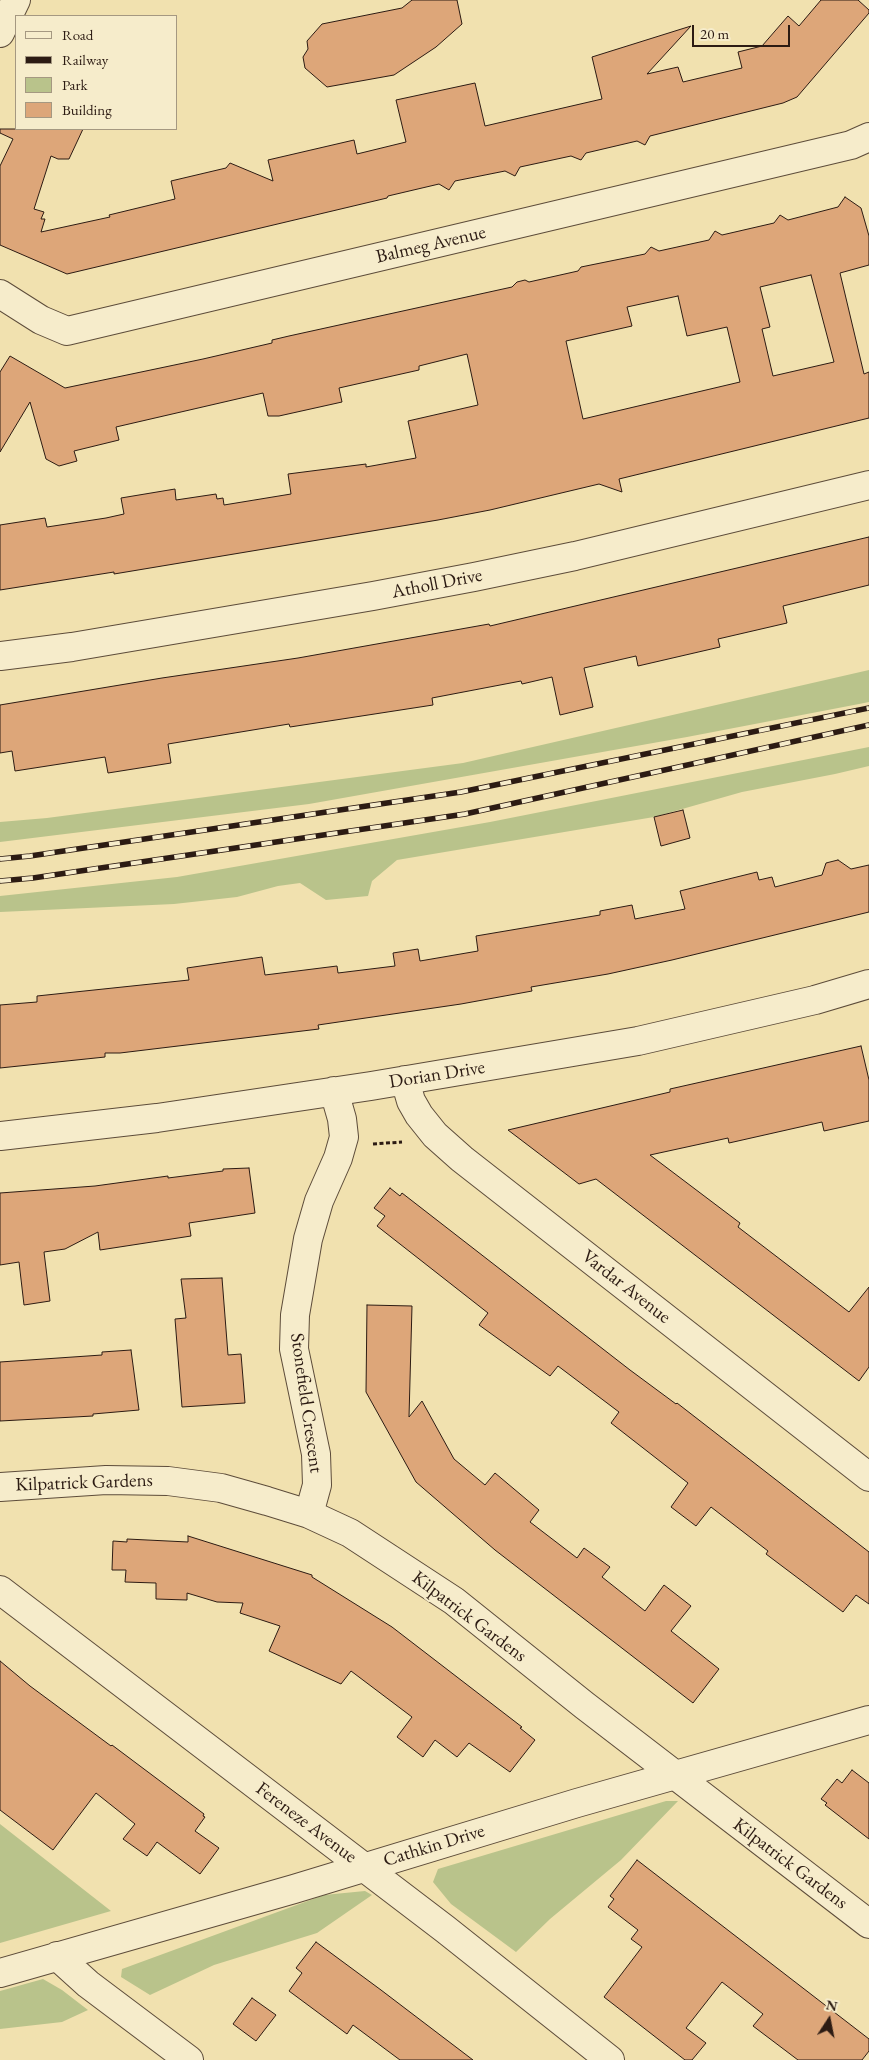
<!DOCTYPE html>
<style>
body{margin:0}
#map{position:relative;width:869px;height:2060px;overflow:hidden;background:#f1e1af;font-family:"EB Garamond",serif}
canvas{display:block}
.legend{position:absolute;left:15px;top:15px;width:162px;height:115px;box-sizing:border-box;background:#f6eccb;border:1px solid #a59881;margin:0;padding:6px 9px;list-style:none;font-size:15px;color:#2c1b13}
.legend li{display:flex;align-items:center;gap:10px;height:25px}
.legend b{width:25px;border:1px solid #a59881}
.north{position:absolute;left:804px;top:1995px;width:50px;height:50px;-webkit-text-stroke:4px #f6eccb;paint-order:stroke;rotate:11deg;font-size:14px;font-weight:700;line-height:20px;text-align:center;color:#2c1b13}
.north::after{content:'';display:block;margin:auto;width:18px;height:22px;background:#2c1b13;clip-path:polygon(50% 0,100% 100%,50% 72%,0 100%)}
.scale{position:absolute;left:692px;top:25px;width:98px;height:22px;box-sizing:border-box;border:2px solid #2c1b13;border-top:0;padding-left:6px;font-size:15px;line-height:18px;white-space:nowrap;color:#2c1b13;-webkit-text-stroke:4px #f6eccb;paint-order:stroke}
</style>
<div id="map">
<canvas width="869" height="2060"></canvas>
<ul class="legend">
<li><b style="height:6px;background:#f6eccb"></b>Road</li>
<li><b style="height:6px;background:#2c1b13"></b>Railway</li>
<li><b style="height:14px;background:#b9c38b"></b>Park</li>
<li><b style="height:14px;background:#dda679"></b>Building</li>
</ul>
<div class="north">N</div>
<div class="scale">20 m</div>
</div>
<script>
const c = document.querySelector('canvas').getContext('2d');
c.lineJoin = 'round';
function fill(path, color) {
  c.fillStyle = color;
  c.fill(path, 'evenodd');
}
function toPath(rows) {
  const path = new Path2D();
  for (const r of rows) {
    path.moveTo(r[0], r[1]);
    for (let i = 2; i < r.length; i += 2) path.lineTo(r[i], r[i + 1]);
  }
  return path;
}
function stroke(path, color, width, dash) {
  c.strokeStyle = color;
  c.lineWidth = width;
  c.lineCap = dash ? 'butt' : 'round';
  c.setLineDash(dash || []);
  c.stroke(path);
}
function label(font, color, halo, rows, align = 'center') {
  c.font = font + ' "EB Garamond",serif';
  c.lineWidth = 4;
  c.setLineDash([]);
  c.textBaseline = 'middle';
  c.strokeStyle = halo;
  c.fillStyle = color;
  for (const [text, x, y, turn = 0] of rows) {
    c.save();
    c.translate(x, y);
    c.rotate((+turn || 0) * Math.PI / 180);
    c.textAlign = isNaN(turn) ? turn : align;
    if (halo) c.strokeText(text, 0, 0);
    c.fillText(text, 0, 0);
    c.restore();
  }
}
fill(toPath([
 [869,670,869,702,859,704,687,737,309,804,0,842,0,822,47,818,463,763],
 [869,747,869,766,835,774,742,792,654,817,397,860,372,881,368,896,326,900,300,883,278,886,237,897,174,904,0,912,0,896,177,877,490,822],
 [666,1801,678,1801,621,1860,550,1919,516,1952,451,1904,433,1882,438,1869],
 [0,1824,111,1911,0,1943],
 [365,1891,372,1895,317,1933,214,1965,150,1995,121,1977,122,1969,324,1895],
 [43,1979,62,1990,88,2010,62,2022,0,2029,0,1991]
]), '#b9c38b');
const building = toPath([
 [412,0,457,0,462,24,436,47,394,75,327,87,305,68,303,57,308,49,307,41,322,24,402,8,412,0],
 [821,0,858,0,869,10,869,13,797,97,783,103,650,136,645,145,637,141,586,153,581,160,571,156,520,167,515,176,505,171,455,181,449,190,439,184,388,196,387,198,67,274,0,245,0,166,13,139,0,133,0,129,83,129,69,159,58,159,51,156,34,209,44,212,41,219,45,219,41,232,110,217,109,215,175,199,171,181,226,168,230,163,273,181,268,160,354,140,357,154,406,142,396,100,475,83,485,126,602,99,592,57,691,26,647,74,678,67,683,82,742,68,738,52,762,46,788,16,799,26,821,0],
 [845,197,861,208,869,236,869,265,840,273,864,374,869,372,869,418,619,479,622,492,599,484,490,510,438,520,114,574,114,572,0,590,0,525,45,518,47,527,106,518,124,514,121,498,175,489,176,500,216,494,217,499,223,498,224,505,291,494,288,474,366,464,366,467,416,458,408,421,478,405,467,354,419,366,419,370,339,388,342,402,279,416,268,416,263,393,116,427,119,440,74,451,77,461,59,466,46,459,30,402,0,452,0,372,10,356,65,388,203,359,272,343,272,340,289,336,512,287,517,282,525,280,529,282,578,271,581,267,645,254,651,247,659,251,709,240,715,231,722,235,774,223,780,215,788,220,838,207,845,197],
 [811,275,834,362,773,376,762,329,770,327,760,287,811,275],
 [678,296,687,336,727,327,740,382,583,419,566,341,632,326,627,307,678,296],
 [869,537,869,585,783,606,787,623,718,639,720,647,638,666,636,656,584,668,593,707,560,715,552,677,522,684,521,681,432,698,433,705,290,727,289,724,168,744,171,763,108,773,105,757,15,771,12,751,0,753,0,705,162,678,298,658,489,624,490,626,869,537],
 [683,810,690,838,661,846,654,817,683,810],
 [838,860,851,869,869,865,869,912,672,960,608,974,531,987,532,991,461,1004,318,1025,319,1029,120,1053,105,1053,105,1057,0,1068,0,1005,37,1002,37,996,189,980,187,968,262,957,265,975,337,966,338,973,395,966,393,953,418,949,420,961,478,951,476,936,600,915,600,911,632,905,635,919,685,909,680,891,757,872,759,880,772,877,775,887,822,875,826,863,838,860],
 [861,1046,869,1080,869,1121,824,1131,822,1122,729,1143,728,1138,650,1155,740,1223,738,1227,849,1312,869,1287,869,1367,859,1381,596,1179,579,1184,508,1130,670,1092,670,1089,861,1046],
 [249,1168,255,1213,189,1223,191,1236,100,1250,98,1232,65,1249,44,1252,50,1301,24,1305,19,1262,0,1265,0,1193,95,1186,168,1176,168,1178,223,1171,223,1169,249,1168],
 [390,1188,400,1196,402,1193,630,1370,676,1404,677,1403,869,1552,869,1604,856,1595,843,1612,766,1554,768,1551,711,1507,696,1526,671,1507,688,1483,611,1423,619,1412,558,1366,550,1376,479,1325,488,1313,377,1226,385,1216,374,1208,390,1188],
 [222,1278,228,1355,241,1354,245,1403,182,1407,175,1319,186,1318,181,1279,222,1278],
 [367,1305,412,1306,409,1417,422,1401,454,1459,485,1485,495,1473,539,1510,530,1522,577,1558,584,1548,610,1567,602,1577,645,1611,664,1585,691,1606,671,1631,719,1669,693,1703,495,1550,416,1482,366,1392,367,1305],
 [131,1350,139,1410,93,1414,93,1416,0,1421,0,1362,102,1355,102,1352,131,1350],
 [188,1536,312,1575,312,1577,392,1627,522,1727,520,1728,535,1740,510,1772,469,1743,457,1757,435,1740,423,1757,397,1737,412,1717,351,1671,341,1684,269,1651,280,1626,240,1613,243,1603,217,1602,187,1593,187,1600,156,1599,156,1583,125,1582,126,1570,112,1570,113,1541,127,1542,127,1539,188,1542,188,1536],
 [0,1661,30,1686,111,1746,112,1745,204,1814,203,1816,205,1817,195,1831,219,1848,200,1874,157,1842,147,1856,123,1839,135,1824,96,1793,53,1850,0,1810,0,1661],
 [852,1770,869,1783,869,1839,825,1805,827,1803,821,1799,837,1779,842,1783,852,1770],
 [637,1860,869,2039,869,2051,862,2060,798,2060,753,2026,763,2014,722,1982,686,2028,706,2043,692,2060,685,2060,604,1997,642,1947,631,1939,638,1930,608,1907,614,1899,610,1896,637,1860],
 [316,1942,381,1990,473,2060,400,2060,353,2025,347,2034,289,1991,302,1973,296,1968,316,1942],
 [252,1998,276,2015,256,2041,233,2024,252,1998]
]);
fill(building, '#dda679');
stroke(building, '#2c1b13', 1);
const street = toPath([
 [0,33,16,0],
 [0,294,41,320,67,331,851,145,869,137],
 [0,656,72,647,373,596,474,577,575,556,869,485],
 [405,1080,411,1101,419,1115,435,1135,462,1159,869,1477],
 [0,1136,157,1118,371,1086,638,1041,815,1000,869,984],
 [0,1487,106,1480,168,1481,221,1488,267,1501,309,1514,350,1533,454,1601,584,1705,869,1924],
 [309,1514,317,1485,316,1454,294,1349,295,1315,308,1239,319,1201,338,1158,344,1137,342,1119,334,1091],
 [0,1590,445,1929,610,2060],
 [57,1956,88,1984,189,2060],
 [0,1973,294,1889,577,1803,869,1720]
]);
stroke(street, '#5d4c3a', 30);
stroke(toPath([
 [373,1144,402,1142]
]), '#2c1b13', 3, [4, 2.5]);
stroke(street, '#f6eccb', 28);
const rail = toPath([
 [0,859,30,856,461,792,869,708],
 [0,881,33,878,465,814,869,725]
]);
stroke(rail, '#2c1b13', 5.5);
stroke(rail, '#f6eccb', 4, [11]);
label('19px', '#2c1b13', '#f6eccb', [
 ["Balmeg Avenue",431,245,-13],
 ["Atholl Drive",437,584,-11],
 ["Dorian Drive",437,1075,-9],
 ["Vardar Avenue",626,1287,38],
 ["Stonefield Crescent",306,1403,82],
 ["Kilpatrick Gardens",84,1483,-2],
 ["Kilpatrick Gardens",469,1617,37],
 ["Fereneze Avenue",306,1823,37],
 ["Cathkin Drive",434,1846,-17],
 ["Kilpatrick Gardens",790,1864,37]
]);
</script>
